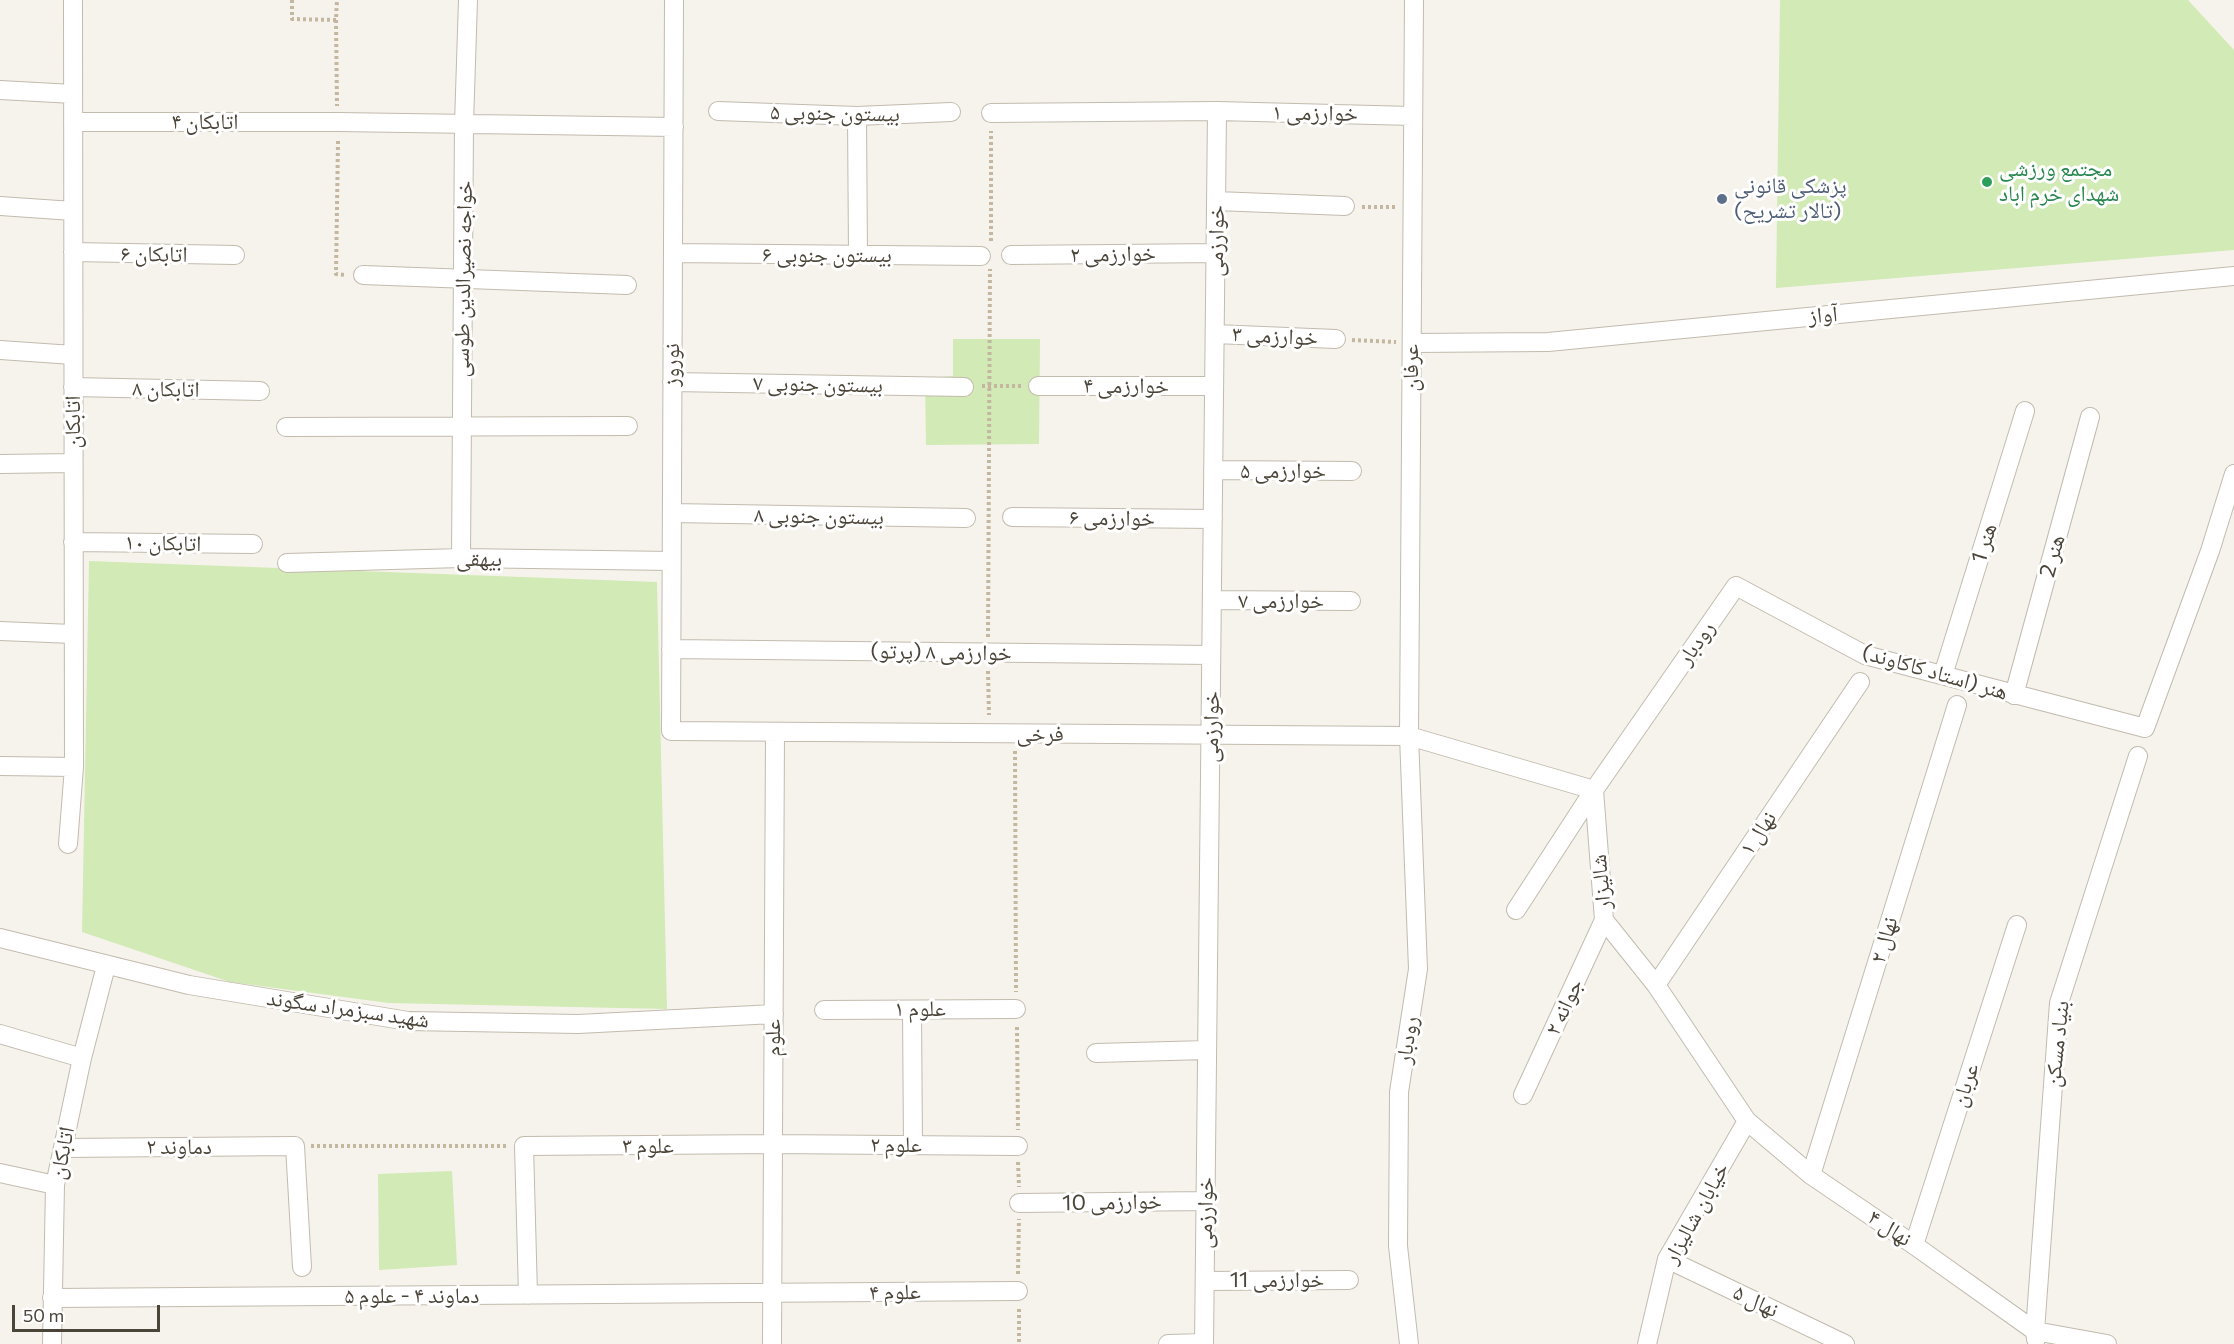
<!DOCTYPE html>
<meta charset="utf-8">
<style>
body{margin:0}
#map{position:relative;width:2234px;height:1344px;overflow:hidden;background:#f6f3ec;font-family:Commissioner,sans-serif}
canvas{display:block}
.scale{position:absolute;left:12px;top:1305px;width:148px;height:27px;box-sizing:border-box;border:3px solid #4b4439;border-top:0;padding-left:8px;font-size:18px;line-height:21px;white-space:nowrap;color:#4b4439;-webkit-text-stroke:4px #fff;paint-order:stroke}
</style>
<div id="map">
<canvas width="2234" height="1344"></canvas>
<div class="scale">50 m</div>
</div>
<script>
const c = document.querySelector('canvas').getContext('2d');
c.lineJoin = 'round';
function fill(path, color) {
  c.fillStyle = color;
  c.fill(path, 'evenodd');
}
function toPath(rows) {
  const path = new Path2D();
  for (const r of rows) {
    path.moveTo(r[0], r[1]);
    for (let i = 2; i < r.length; i += 2) path.lineTo(r[i], r[i + 1]);
  }
  return path;
}
function stroke(path, color, width, dash) {
  c.strokeStyle = color;
  c.lineWidth = width;
  c.lineCap = dash ? 'butt' : 'round';
  c.setLineDash(dash || []);
  c.stroke(path);
}
function label(font, color, halo, rows, align = 'center') {
  c.font = font + ' Commissioner,"Noto Naskh Arabic",sans-serif';
  c.lineWidth = 6;
  c.setLineDash([]);
  c.textBaseline = 'middle';
  c.strokeStyle = halo;
  c.fillStyle = color;
  for (const [text, x, y, turn = 0] of rows) {
    c.save();
    c.translate(x, y);
    c.rotate((+turn || 0) * Math.PI / 180);
    c.textAlign = isNaN(turn) ? turn : align;
    if (halo) c.strokeText(text, 0, 0);
    c.fillText(text, 0, 0);
    c.restore();
  }
}
fill(toPath([
 [1780,0,2188,0,2234,50,2234,250,1776,288],
 [953,339,1040,339,1039,444,926,445,925,378,953,376],
 [89,561,657,582,667,1009,389,1003,230,982,82,932],
 [452,1171,457,1265,379,1270,378,1174]
]), '#d2eab5');
const street = toPath([
 [674,0,671,731,1409,736,1594,790,1604,920,1656,985,1747,1121,1811,1175,1914,1245,2035,1331,2107,1344],
 [0,90,73,94],
 [718,111,857,116,951,112],
 [991,113,1217,111,1413,116],
 [857,116,858,255],
 [73,122,338,122,674,127],
 [1216,201,1345,206],
 [0,206,73,211],
 [73,252,235,255],
 [673,253,981,256],
 [1011,255,1216,253],
 [363,275,627,285],
 [1215,334,1336,339],
 [1412,343,1548,342,2234,276],
 [0,350,73,355],
 [672,382,964,387],
 [1038,386,1214,386],
 [73,387,260,391],
 [286,427,628,426],
 [0,464,73,463],
 [1213,470,1352,471],
 [672,513,966,518],
 [1012,517,1213,519],
 [73,542,253,544],
 [461,558,464,124,468,0],
 [287,563,461,558,671,561],
 [1212,600,1351,601],
 [0,631,73,634],
 [671,649,1211,655],
 [1943,675,2025,411],
 [2014,695,2090,417],
 [0,766,74,767],
 [68,844,74,767,73,0],
 [1516,910,1594,790,1736,586,1865,655,2145,728,2210,551,2234,474],
 [0,938,189,985,408,1021,578,1024,774,1014],
 [1656,985,1860,682],
 [824,1010,1016,1009],
 [912,1010,913,1145],
 [0,1034,82,1058],
 [1096,1053,1207,1050],
 [1523,1095,1604,920],
 [63,1148,295,1146,302,1267],
 [0,1173,55,1185],
 [1811,1175,1957,705],
 [1019,1203,1205,1201],
 [1914,1245,2017,925],
 [1667,1259,1845,1344],
 [1205,1281,1349,1280],
 [528,1295,524,1146,773,1144,1018,1146],
 [52,1298,1018,1291],
 [2036,1339,2035,1331,2059,1003,2138,756],
 [52,1344,55,1185,82,1058,106,966],
 [772,1344,775,732],
 [1168,1344,1204,1343],
 [1204,1344,1217,111],
 [1409,1344,1398,1246,1399,1092,1418,969,1409,736,1414,0],
 [1647,1344,1667,1259,1747,1121]
]);
stroke(street, '#c2bbae', 20);
stroke(toPath([
 [292,0,292,19,336,20,337,0],
 [336,20,337,106],
 [338,141,336,274,345,275],
 [1362,207,1397,207],
 [991,241,991,131],
 [1352,340,1396,342],
 [982,386,1022,386],
 [988,637,990,269],
 [988,671,989,715],
 [1015,751,1016,992],
 [1017,1027,1018,1130],
 [311,1146,507,1146],
 [1018,1162,1019,1187],
 [1018,1274,1019,1219],
 [1019,1309,1019,1344]
]), '#c4b79f', 4, [3, 3]);
stroke(street, '#fff', 18);
for (const [x, y, r, color] of [
 [1987,182,6,"#2e9e5b"],
 [1722,199,6,"#5c6f8a"]
]) {
  const dot = new Path2D();
  dot.arc(x, y, r, 0, 2 * Math.PI);
  c.fillStyle = color;
  c.fill(dot);
  stroke(dot, '#fff', 2);
}
label('22px', '#4b4439', '#fff', [
 ["بیستون جنوبی ۵",835,113,1],
 ["خوارزمی ۱",1315,113,1],
 ["اتابکان ۴",205,122],
 ["خوارزمی",1216,241,-89],
 ["اتابکان ۶",154,254,1],
 ["خوارزمی ۲",1113,254,-1],
 ["بیستون جنوبی ۶",827,255],
 ["خواجه نصیرالدین طوسی",463,279,-89],
 ["آواز",1823,315,-5],
 ["خوارزمی ۳",1275,336,3],
 ["نوروز",672,365,-90],
 ["عرفان",1411,368,-90],
 ["بیستون جنوبی ۷",818,384,1],
 ["خوارزمی ۴",1126,386],
 ["اتابکان ۸",166,389,1],
 ["اتابکان",73,422,-90],
 ["خوارزمی ۵",1283,471],
 ["بیستون جنوبی ۸",819,516,1],
 ["خوارزمی ۶",1112,518,1],
 ["اتابکان ۱۰",163,543,1],
 ["هنر 1",1984,543,-73],
 ["هنر 2",2052,556,-75],
 ["بیهقی",479,559],
 ["خوارزمی ۷",1281,601],
 ["رودبار",1696,643,-55],
 ["خوارزمی ۸ (پرتو)",941,652,1],
 ["هنر (استاد کاکاوند)",1935,672,16],
 ["خوارزمی",1211,727,-89],
 ["فرخی",1040,734],
 ["نهال ۱",1758,833,-56],
 ["شالیزار",1601,882,-95],
 ["نهال ۲",1884,940,-73],
 ["جوانه ۲",1564,1007,-65],
 ["شهید سبزمراد سگوند",348,1009,8],
 ["علوم ۱",920,1009],
 ["علوم",773,1038,-90],
 ["رودبار",1407,1040,-81],
 ["بنیاد مسکن",2057,1044,-84],
 ["عربان",1965,1085,-72],
 ["علوم ۲",896,1145],
 ["علوم ۳",648,1146],
 ["دماوند ۲",179,1147],
 ["اتابکان",62,1153,-79],
 ["خوارزمی 10",1112,1202,-1],
 ["خوارزمی",1205,1213,-89],
 ["خیابان شالیزار",1696,1213,-61],
 ["نهال ۴",1890,1228,34],
 ["خوارزمی 11",1277,1280],
 ["علوم ۴",895,1292,-1],
 ["دماوند ۴ - علوم ۵",412,1296],
 ["نهال ۵",1756,1301,26]
]);
label('22px', '#27864d', '#fff', [
 ["مجتمع ورزشی",1999,169],
 ["شهدای خرم اباد",1999,194]
], 'left');
label('22px', '#4e5e75', '#fff', [
 ["پزشکی قانونی",1734,186],
 ["(تالار تشریح)",1734,211]
], 'left');
</script>
